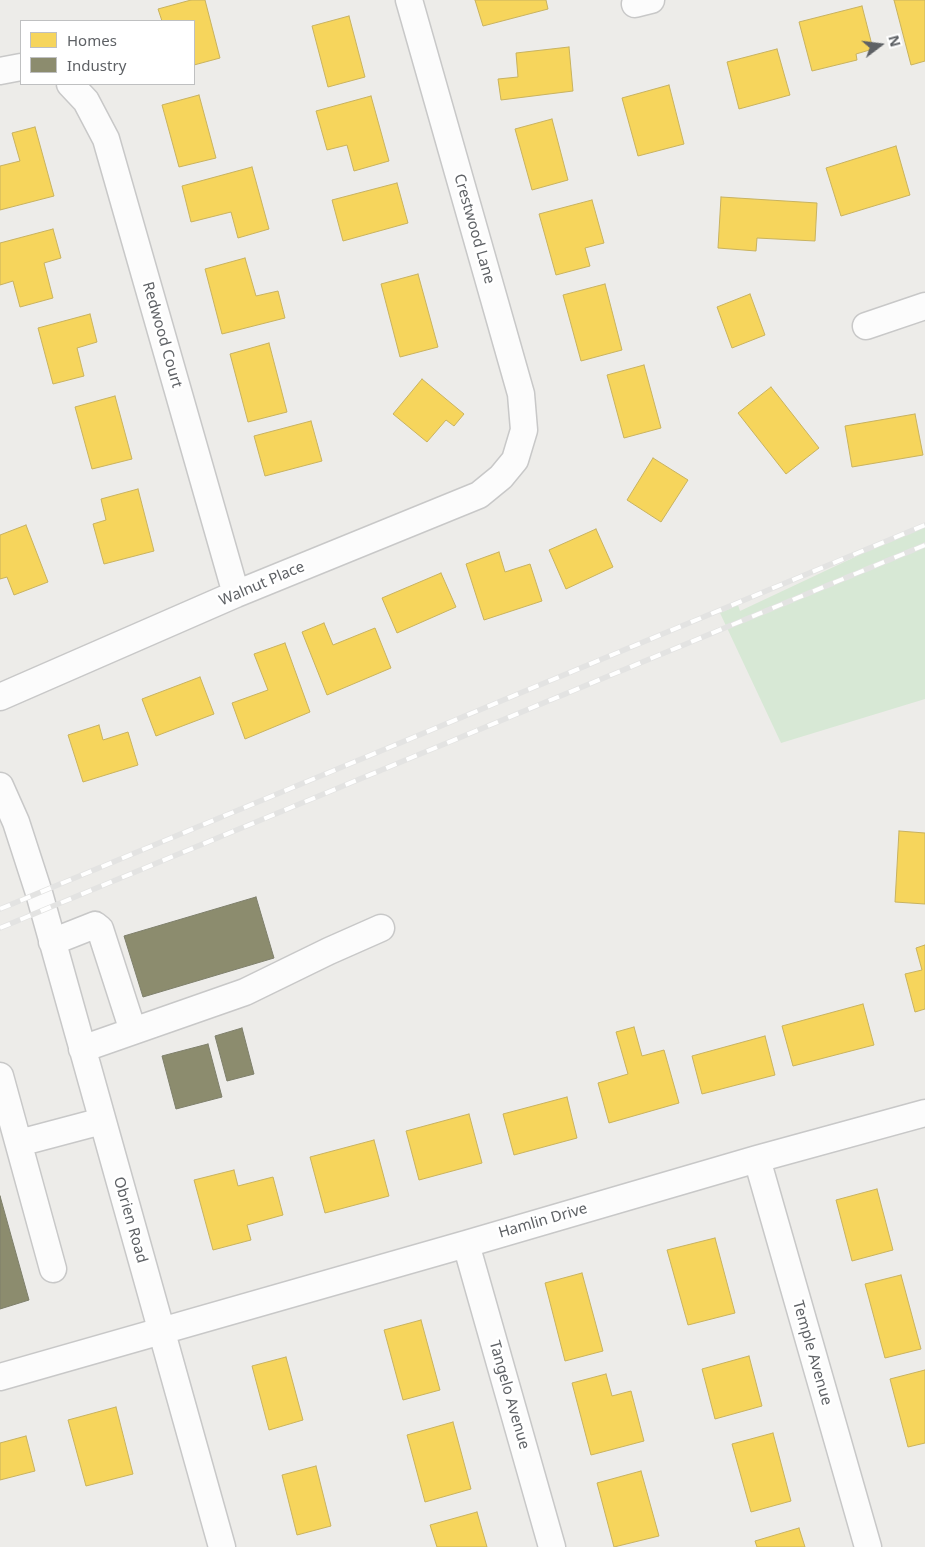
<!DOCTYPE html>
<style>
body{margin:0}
#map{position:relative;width:925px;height:1547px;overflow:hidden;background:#edece9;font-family:"Noto Sans",sans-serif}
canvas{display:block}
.legend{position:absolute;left:20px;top:20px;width:175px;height:65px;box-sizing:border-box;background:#fff;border:1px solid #bfc0c1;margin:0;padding:6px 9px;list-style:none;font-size:15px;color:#5e6165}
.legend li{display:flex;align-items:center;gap:10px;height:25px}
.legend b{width:25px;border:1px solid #bfc0c1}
.north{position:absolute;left:855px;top:20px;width:50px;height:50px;-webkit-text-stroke:4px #fff;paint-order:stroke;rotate:75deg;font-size:14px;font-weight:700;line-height:20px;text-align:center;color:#5e6165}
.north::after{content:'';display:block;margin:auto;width:18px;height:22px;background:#5e6165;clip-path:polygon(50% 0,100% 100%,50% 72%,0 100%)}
</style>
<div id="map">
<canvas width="925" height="1547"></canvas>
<ul class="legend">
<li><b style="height:14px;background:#f6d55c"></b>Homes</li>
<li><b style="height:14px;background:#8c8c6e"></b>Industry</li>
</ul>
<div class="north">N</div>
</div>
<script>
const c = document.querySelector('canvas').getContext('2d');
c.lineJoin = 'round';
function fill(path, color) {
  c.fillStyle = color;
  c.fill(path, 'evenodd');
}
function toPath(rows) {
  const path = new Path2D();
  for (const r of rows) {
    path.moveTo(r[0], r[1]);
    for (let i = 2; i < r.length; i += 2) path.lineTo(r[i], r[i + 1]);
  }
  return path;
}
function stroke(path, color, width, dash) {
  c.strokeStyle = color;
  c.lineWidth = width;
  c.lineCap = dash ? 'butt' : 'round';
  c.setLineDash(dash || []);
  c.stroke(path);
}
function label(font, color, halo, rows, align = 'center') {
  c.font = font + ' "Noto Sans",sans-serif';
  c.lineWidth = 5;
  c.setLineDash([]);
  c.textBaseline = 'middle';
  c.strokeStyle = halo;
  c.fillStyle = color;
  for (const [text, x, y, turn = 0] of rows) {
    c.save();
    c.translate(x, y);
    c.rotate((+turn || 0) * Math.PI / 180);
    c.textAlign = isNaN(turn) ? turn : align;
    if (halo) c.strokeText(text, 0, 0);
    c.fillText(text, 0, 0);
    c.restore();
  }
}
fill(toPath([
 [925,524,925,699,781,743,720,613,738,605,740,611]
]), '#d7e8d5');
const homes = toPath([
 [191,0,205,0,220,58,194,65,194,21,162,21,158,9,191,0],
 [475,0,546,0,548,9,483,26,475,0],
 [894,0,925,0,925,61,911,65,894,0],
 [862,6,873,49,856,54,857,60,812,71,799,22,862,6],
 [349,16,365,77,328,87,312,26,349,16],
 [569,47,573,91,501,100,498,79,518,77,516,53,569,47],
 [777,49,790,95,739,109,727,62,777,49],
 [669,85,684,144,638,156,622,98,669,85],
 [199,95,216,158,179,167,162,105,199,95],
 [371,96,389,161,354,171,347,145,327,150,316,111,371,96],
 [552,119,568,180,532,190,515,129,552,119],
 [35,127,54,196,0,210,0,166,20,161,12,133,35,127],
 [896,146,910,195,841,216,826,168,896,146],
 [252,167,269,229,238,238,231,212,191,222,182,186,252,167],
 [397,183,408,223,343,241,332,200,397,183],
 [721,197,817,203,815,241,757,238,756,251,718,248,721,197],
 [592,200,604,243,585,248,590,266,556,275,539,214,592,200],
 [53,229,61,258,44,263,53,298,20,307,13,281,0,285,0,243,53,229],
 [245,258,256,296,278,291,285,318,222,334,205,269,245,258],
 [418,274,438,347,400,357,381,284,418,274],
 [605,284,622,350,581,361,563,295,605,284],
 [750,294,765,335,732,348,717,307,750,294],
 [90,314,97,342,77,348,84,376,53,384,38,328,90,314],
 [269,343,287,412,248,422,230,354,269,343],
 [644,365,661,428,624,438,607,375,644,365],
 [422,379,464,414,454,426,446,420,427,442,393,414,422,379],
 [771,387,819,448,786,474,738,413,771,387],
 [115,396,132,459,92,469,75,407,115,396],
 [915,414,923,455,852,467,845,426,915,414],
 [311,421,322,461,265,476,254,436,311,421],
 [653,458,688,480,661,522,627,500,653,458],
 [138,489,154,551,104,564,93,524,106,520,101,499,138,489],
 [26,525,48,582,14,595,7,577,0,579,0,535,26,525],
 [596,529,613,567,566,589,549,550,596,529],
 [499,552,505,572,530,564,542,601,484,620,466,564,499,552],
 [441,573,456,607,397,633,382,598,441,573],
 [324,623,333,645,375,628,391,668,327,695,302,632,324,623],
 [285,643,310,712,245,739,232,703,268,690,254,654,285,643],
 [200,677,214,714,156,736,142,699,200,677],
 [99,725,103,740,128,732,138,765,83,782,68,735,99,725],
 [899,831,925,833,925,904,895,902,899,831],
 [925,945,925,1009,915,1012,905,974,922,970,916,948,925,945],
 [863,1004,874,1045,793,1066,782,1026,863,1004],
 [634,1027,642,1056,664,1050,679,1103,609,1123,598,1083,628,1074,616,1032,634,1027],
 [765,1036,775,1075,702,1094,692,1056,765,1036],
 [567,1097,577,1138,514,1155,503,1114,567,1097],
 [469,1114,482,1163,419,1180,406,1131,469,1114],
 [374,1140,389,1196,325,1213,310,1157,374,1140],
 [234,1170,238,1186,273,1177,283,1215,247,1225,251,1240,213,1250,194,1180,234,1170],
 [877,1189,893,1250,852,1261,836,1200,877,1189],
 [715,1238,735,1313,688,1325,667,1250,715,1238],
 [582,1273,603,1351,565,1361,545,1283,582,1273],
 [901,1275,921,1349,885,1358,865,1284,901,1275],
 [421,1320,440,1390,403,1400,384,1330,421,1320],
 [749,1356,762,1406,715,1419,702,1369,749,1356],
 [286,1357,303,1420,269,1430,252,1366,286,1357],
 [925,1370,925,1443,908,1447,890,1379,925,1370],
 [606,1374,612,1396,631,1391,644,1441,591,1455,572,1383,606,1374],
 [116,1407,133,1474,86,1486,68,1420,116,1407],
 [453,1422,471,1489,425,1502,407,1435,453,1422],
 [773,1433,791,1501,751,1512,732,1444,773,1433],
 [26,1436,35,1471,0,1480,0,1443,26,1436],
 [316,1466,331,1526,297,1535,282,1475,316,1466],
 [641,1471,659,1536,614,1547,597,1483,641,1471],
 [477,1512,487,1547,437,1547,430,1525,477,1512],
 [799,1528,805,1547,757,1547,755,1541,799,1528]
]);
fill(homes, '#f6d55c');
stroke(homes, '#c8b25f', 1);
const industry = toPath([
 [256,897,274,958,143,997,124,936,256,897],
 [242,1028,254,1074,227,1081,215,1036,242,1028],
 [208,1044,222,1097,176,1109,162,1056,208,1044],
 [0,1196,29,1300,0,1309,0,1196]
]);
fill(industry, '#8c8c6e');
stroke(industry, '#7e7f6b', 1);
const minor = toPath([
 [635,4,651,0],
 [0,71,21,67],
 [70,84,86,101,106,139,236,594],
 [866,326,925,306],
 [0,697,236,594,479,495,501,477,515,460,524,430,521,394,409,0],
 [0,786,16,822,39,893,222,1547],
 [52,942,95,925,100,929,133,1031],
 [82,1049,245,992,329,951,381,928],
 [0,1076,53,1269],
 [19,1143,102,1121],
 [757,1159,868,1547],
 [466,1244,552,1547],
 [0,1377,466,1244,757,1159,925,1113]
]);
stroke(minor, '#c8c8c8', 29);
stroke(minor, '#fcfcfc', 26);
const rail = toPath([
 [0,909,925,525],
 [0,928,925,545]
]);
stroke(rail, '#e3e3e2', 5.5);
stroke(rail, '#fff', 4, [11]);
label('15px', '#5e6165', '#fff', [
 ["Crestwood Lane",474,229,74],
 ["Redwood Court",162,335,74],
 ["Walnut Place",262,584,-23],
 ["Obrien Road",130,1220,74],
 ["Hamlin Drive",543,1221,-16],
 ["Temple Avenue",812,1353,74],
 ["Tangelo Avenue",509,1395,74]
]);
</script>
